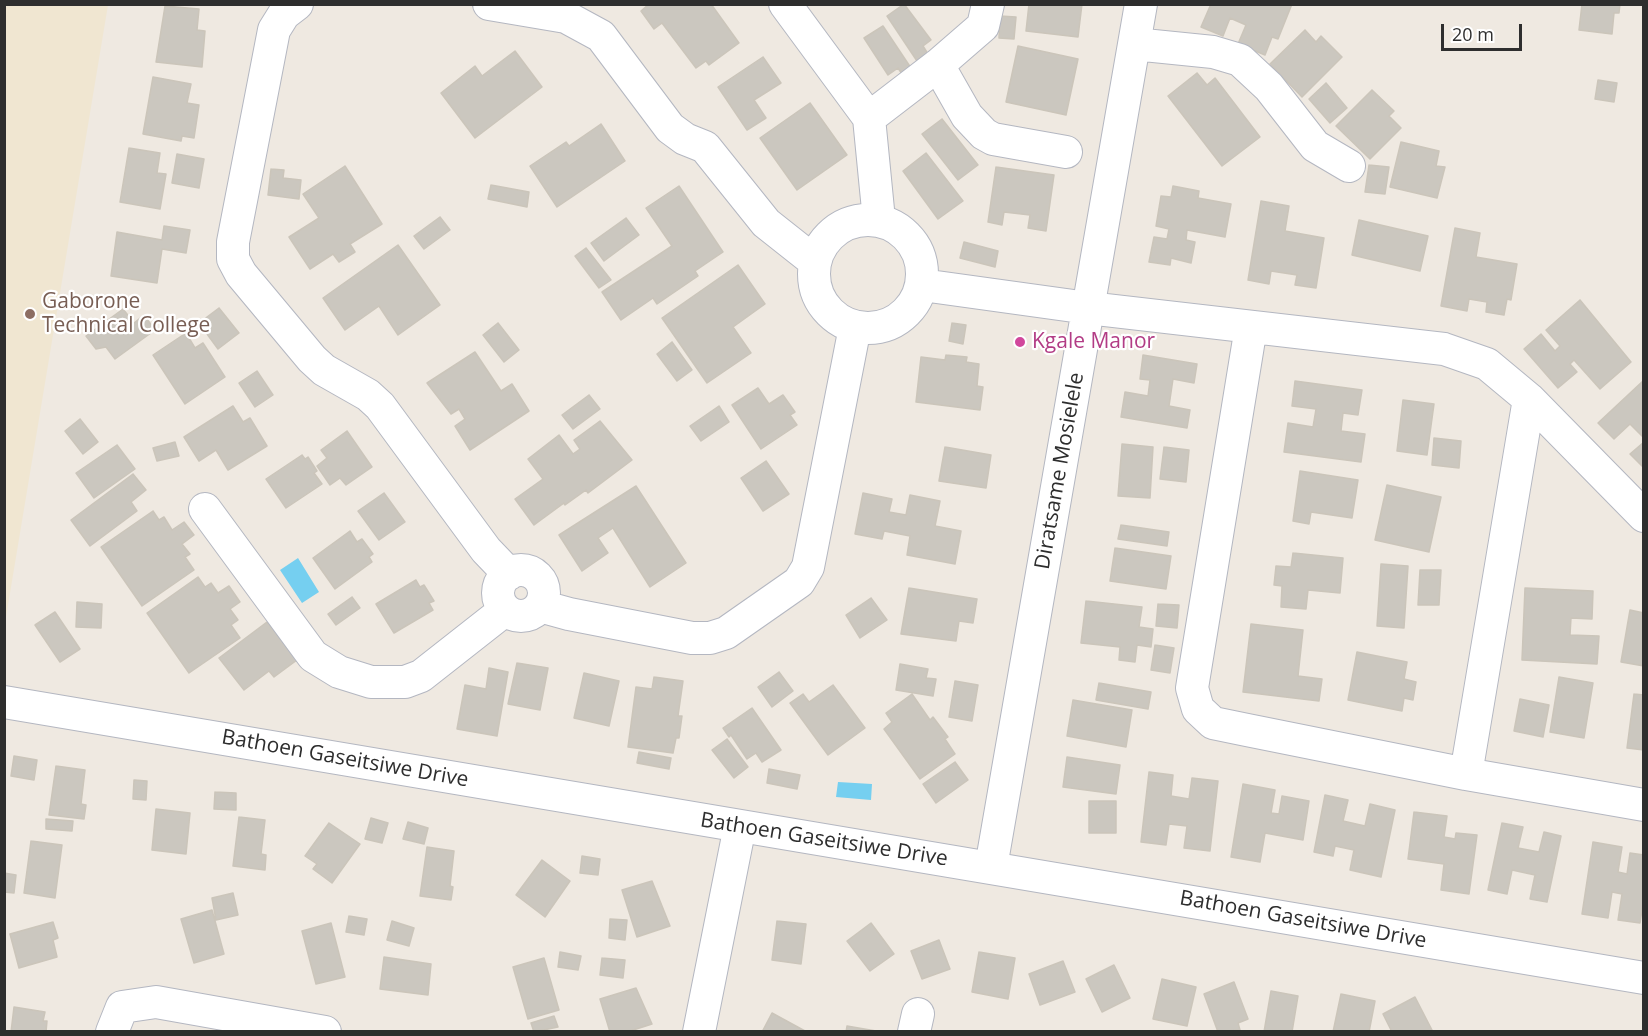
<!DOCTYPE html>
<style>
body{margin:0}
#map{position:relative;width:1648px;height:1036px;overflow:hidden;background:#efe9e1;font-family:"Open Sans",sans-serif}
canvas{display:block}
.frame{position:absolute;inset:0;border:6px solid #2e2e2e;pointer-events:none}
.scale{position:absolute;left:1441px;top:24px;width:81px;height:27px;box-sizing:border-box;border:3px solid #2e2e2e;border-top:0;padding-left:8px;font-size:18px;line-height:21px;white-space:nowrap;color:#2e2e2e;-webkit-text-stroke:4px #fff;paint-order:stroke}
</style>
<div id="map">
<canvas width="1648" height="1036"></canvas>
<div class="frame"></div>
<div class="scale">20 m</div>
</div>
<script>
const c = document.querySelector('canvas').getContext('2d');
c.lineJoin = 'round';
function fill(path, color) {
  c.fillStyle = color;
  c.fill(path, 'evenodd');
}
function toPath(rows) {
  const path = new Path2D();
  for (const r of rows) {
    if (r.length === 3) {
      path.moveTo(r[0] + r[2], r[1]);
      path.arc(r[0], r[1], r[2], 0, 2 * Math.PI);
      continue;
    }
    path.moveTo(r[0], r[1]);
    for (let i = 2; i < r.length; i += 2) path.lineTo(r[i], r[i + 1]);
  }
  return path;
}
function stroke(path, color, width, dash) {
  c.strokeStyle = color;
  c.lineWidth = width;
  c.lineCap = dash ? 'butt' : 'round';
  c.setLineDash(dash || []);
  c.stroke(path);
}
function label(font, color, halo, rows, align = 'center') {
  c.font = font + ' "Open Sans",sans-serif';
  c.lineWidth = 4.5;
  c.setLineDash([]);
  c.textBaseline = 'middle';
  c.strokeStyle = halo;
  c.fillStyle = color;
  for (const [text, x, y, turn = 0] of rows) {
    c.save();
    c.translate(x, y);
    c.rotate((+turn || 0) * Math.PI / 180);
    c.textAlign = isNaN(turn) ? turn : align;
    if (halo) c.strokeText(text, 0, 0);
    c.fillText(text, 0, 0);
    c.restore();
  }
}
fill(toPath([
 [5,4,108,5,5,623,4,5]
]), '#f0e6d1');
fill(toPath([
 [298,558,319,592,302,603,280,570],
 [838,782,872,784,871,800,836,797]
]), '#75cff0');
const building = toPath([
 [649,4,711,4,739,43,709,65,706,61,696,68,662,23,654,29,641,11,649,4],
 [904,4,931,40,923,46,928,54,917,61,887,16,904,4],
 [1029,4,1082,4,1078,37,1026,31,1029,4],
 [1211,4,1292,4,1278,39,1272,37,1265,55,1238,44,1246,25,1230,18,1223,36,1201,27,1211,4],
 [1582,4,1620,4,1619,13,1614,13,1612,34,1579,30,1582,4],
 [165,6,199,9,197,30,205,31,202,67,156,62,165,6],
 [1000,16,1016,17,1014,39,999,38,1000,16],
 [883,26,911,68,902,74,898,68,888,75,864,38,883,26],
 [1305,30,1316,42,1321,36,1342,57,1302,97,1270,64,1305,30],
 [1018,46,1078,59,1066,115,1006,102,1018,46],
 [515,51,542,87,475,138,441,93,475,66,482,76,515,51],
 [763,57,781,83,754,100,766,118,747,130,718,87,763,57],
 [1197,73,1207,85,1215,78,1260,137,1222,166,1168,96,1197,73],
 [153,77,191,84,187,103,199,105,194,138,182,136,181,141,143,134,153,77],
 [1598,80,1617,83,1614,102,1595,99,1598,80],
 [1326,83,1347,108,1330,123,1309,99,1326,83],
 [1372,90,1394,111,1389,116,1401,128,1370,159,1336,126,1372,90],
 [810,103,847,155,797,190,760,138,810,103],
 [942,119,978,165,958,180,922,134,942,119],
 [601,124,625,161,557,207,530,166,566,142,569,146,601,124],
 [1401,142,1439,151,1436,166,1445,167,1437,198,1390,187,1401,142],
 [129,148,160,153,157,173,166,174,160,209,120,202,129,148],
 [926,153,963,201,938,219,903,171,926,153],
 [177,154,204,159,199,188,172,183,177,154],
 [1369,165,1389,167,1385,194,1365,192,1369,165],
 [345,166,382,224,350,244,355,252,339,262,333,254,310,269,289,237,319,218,303,194,345,166],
 [996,167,1054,175,1046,231,1028,228,1030,215,1004,212,1002,225,988,222,996,167],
 [271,169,284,170,283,178,301,180,299,199,268,195,271,169],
 [491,185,529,192,527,207,488,199,491,185],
 [679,186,723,252,695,271,698,276,657,304,653,298,621,320,602,292,672,246,646,208,679,186],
 [1173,186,1199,191,1198,198,1231,204,1225,237,1187,230,1186,240,1195,242,1191,263,1171,258,1170,265,1149,262,1154,237,1167,239,1169,229,1156,226,1161,196,1171,197,1173,186],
 [1261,201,1289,206,1285,231,1324,238,1316,288,1295,285,1297,275,1271,271,1269,284,1248,280,1261,201],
 [440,217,450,230,424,249,414,236,440,217],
 [626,218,639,235,604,261,591,243,626,218],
 [1359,220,1428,236,1420,271,1352,255,1359,220],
 [164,226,190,230,186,253,162,249,157,283,111,276,117,232,162,240,164,226],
 [1455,228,1480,233,1476,257,1517,264,1511,300,1507,299,1504,315,1486,312,1487,302,1469,299,1467,311,1441,306,1455,228],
 [964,242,998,251,995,267,960,258,964,242],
 [398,245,440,305,398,335,379,306,345,330,323,298,398,245],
 [586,248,611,280,599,288,575,256,586,248],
 [738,265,765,304,733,327,751,353,707,383,662,318,738,265],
 [1580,300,1631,362,1600,389,1574,360,1570,364,1577,372,1558,388,1524,349,1541,334,1555,351,1560,346,1546,330,1580,300],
 [219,308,239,333,218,349,199,323,219,308],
 [123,309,134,323,144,315,155,330,115,359,106,347,96,349,86,336,123,309],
 [498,323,519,350,504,362,483,335,498,323],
 [952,323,966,325,963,344,949,341,952,323],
 [186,333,195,348,203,343,225,377,185,404,153,355,186,333],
 [672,342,692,370,677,381,657,354,672,342],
 [475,352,501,391,512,384,529,411,470,450,455,426,465,419,459,409,451,414,427,383,475,352],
 [946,355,967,357,966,362,979,364,977,386,983,387,980,410,916,402,921,357,945,360,946,355],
 [1143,355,1197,364,1194,383,1173,379,1169,406,1190,410,1187,428,1121,417,1125,392,1148,396,1150,380,1140,379,1143,355],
 [257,371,273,395,255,407,239,383,257,371],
 [1644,380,1644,438,1630,424,1614,439,1598,423,1644,380],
 [1295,381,1362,390,1358,415,1343,413,1341,431,1365,434,1361,462,1284,452,1288,423,1313,427,1316,409,1292,406,1295,381],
 [758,388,769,404,783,395,795,412,790,415,797,425,761,449,732,405,758,388],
 [589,395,600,409,573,429,562,415,589,395],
 [1403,400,1434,404,1427,455,1397,451,1403,400],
 [233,406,243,422,250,418,267,446,228,470,216,450,199,461,184,437,233,406],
 [719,406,729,422,701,441,690,426,719,406],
 [80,419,98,442,83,454,65,431,80,419],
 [600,421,632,460,588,493,586,490,565,505,564,503,534,525,515,499,543,479,528,459,559,435,573,454,580,449,574,440,600,421],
 [347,431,372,467,346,485,340,478,330,485,317,466,327,458,321,450,347,431],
 [1434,438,1461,441,1459,468,1432,465,1434,438],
 [175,442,179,456,157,461,153,448,175,442],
 [1644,442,1644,468,1630,454,1644,442],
 [1122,444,1153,447,1150,498,1118,496,1122,444],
 [117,445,135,469,94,498,76,473,117,445],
 [945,447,991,455,986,488,939,481,945,447],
 [1164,447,1189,450,1186,482,1160,479,1164,447],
 [302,455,305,459,308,457,317,471,314,473,322,484,286,508,266,479,302,455],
 [766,461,789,494,763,511,741,478,766,461],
 [1300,471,1358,480,1352,518,1311,512,1309,524,1293,521,1300,471],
 [133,474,146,490,131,502,137,511,90,546,71,520,133,474],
 [1387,485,1441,497,1429,552,1375,540,1387,485],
 [636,486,686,563,650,587,613,528,598,538,608,553,582,571,559,535,636,486],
 [384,493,405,522,379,540,358,511,384,493],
 [863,493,892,499,889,512,906,515,910,495,940,501,935,526,961,531,955,564,907,555,910,536,884,531,882,539,855,534,863,493],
 [153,511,159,520,164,517,172,530,184,522,194,535,182,544,190,554,185,557,194,570,142,606,101,547,153,511],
 [1121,525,1169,532,1167,546,1118,539,1121,525],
 [350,531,357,542,362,539,373,554,369,557,372,562,335,589,313,558,350,531],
 [1115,548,1171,556,1166,589,1110,581,1115,548],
 [1293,553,1343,558,1340,593,1308,590,1306,609,1281,607,1282,586,1274,585,1276,566,1291,567,1293,553],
 [1381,564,1408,566,1404,628,1377,626,1381,564],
 [1420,570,1441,570,1439,605,1418,605,1420,570],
 [198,577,205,587,211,583,218,593,229,586,240,602,230,609,238,620,231,625,240,638,189,673,147,613,198,577],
 [416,580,420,587,424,585,434,601,429,603,433,610,394,633,376,604,416,580],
 [909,588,977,599,973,623,959,621,956,641,901,634,909,588],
 [1525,588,1593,591,1592,619,1571,618,1570,635,1599,636,1597,664,1522,660,1525,588],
 [352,597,360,608,336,625,328,614,352,597],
 [871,598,887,620,860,638,846,615,871,598],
 [1086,601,1142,607,1139,627,1153,629,1151,647,1137,645,1135,662,1119,660,1120,647,1081,643,1086,601],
 [77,602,102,604,101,628,76,627,77,602],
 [1158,604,1179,605,1177,628,1156,626,1158,604],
 [1630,610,1644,613,1644,666,1621,662,1630,610],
 [55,612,80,649,60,662,35,625,55,612],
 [267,622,297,660,274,677,269,671,244,690,219,658,267,622],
 [1251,624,1303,630,1298,676,1322,679,1319,701,1243,692,1251,624],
 [1155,645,1174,648,1170,673,1151,670,1155,645],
 [1357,652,1407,662,1404,679,1416,682,1413,700,1404,698,1402,711,1348,700,1357,652],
 [517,663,548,668,540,710,508,704,517,663],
 [900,664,928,669,926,678,936,679,933,696,896,690,900,664],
 [489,668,508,672,497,736,457,729,465,685,486,689,489,668],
 [779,672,793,691,772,707,758,687,779,672],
 [584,673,619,681,609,726,574,718,584,673],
 [654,677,683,681,678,716,682,716,679,738,676,738,673,753,628,747,636,687,652,689,654,677],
 [1559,677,1593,683,1584,738,1550,732,1559,677],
 [955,681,978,685,972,721,949,717,955,681],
 [1099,683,1151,692,1148,709,1096,700,1099,683],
 [833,685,865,728,828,755,790,703,803,694,809,702,833,685],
 [912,694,930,720,933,717,948,737,945,739,955,754,920,779,884,729,892,722,886,713,912,694],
 [1634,694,1644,695,1644,750,1627,748,1634,694],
 [1520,699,1549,705,1543,737,1514,731,1520,699],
 [1073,700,1132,710,1126,747,1067,736,1073,700],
 [752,708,781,750,762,762,756,753,747,759,731,735,729,737,723,728,752,708],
 [727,739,748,767,734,778,712,750,727,739],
 [639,752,671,758,669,769,637,763,639,752],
 [14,756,37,760,34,780,11,776,14,756],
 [1067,757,1120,765,1116,794,1063,787,1067,757],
 [955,762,968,780,936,803,923,784,955,762],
 [56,766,85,770,81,804,86,805,84,819,49,815,56,766],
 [769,769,800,775,797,789,767,783,769,769],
 [1149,772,1173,775,1171,796,1189,799,1192,778,1218,781,1210,851,1184,848,1187,826,1169,824,1166,845,1141,842,1149,772],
 [134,780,147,781,146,800,133,799,134,780],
 [1243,784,1275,790,1271,813,1279,814,1282,796,1309,801,1303,840,1265,833,1260,862,1231,857,1243,784],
 [215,792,236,793,236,810,214,809,215,792],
 [1325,795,1348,800,1343,821,1365,826,1370,804,1395,810,1381,877,1350,870,1354,850,1335,846,1333,856,1314,852,1325,795],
 [1089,801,1116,801,1116,833,1089,833,1089,801],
 [156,809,190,813,186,854,152,850,156,809],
 [1414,812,1447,816,1444,837,1455,839,1456,833,1477,835,1469,894,1441,890,1444,864,1408,859,1414,812],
 [239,817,265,820,261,854,266,855,265,870,233,866,239,817],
 [371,818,388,823,382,843,365,839,371,818],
 [46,819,73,821,72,831,46,829,46,819],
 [408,822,428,828,424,844,403,839,408,822],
 [329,823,360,844,332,883,313,869,317,864,305,856,329,823],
 [1502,823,1523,827,1518,848,1539,852,1544,832,1561,836,1547,902,1530,899,1535,875,1512,870,1507,894,1488,890,1502,823],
 [31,841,62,845,55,898,24,893,31,841],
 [1593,842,1622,847,1618,872,1627,874,1630,853,1644,855,1644,897,1640,923,1618,920,1622,894,1612,892,1608,918,1582,914,1593,842],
 [427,847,454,851,450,886,453,887,451,900,420,896,427,847],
 [582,856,600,859,598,875,580,873,582,856],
 [542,860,570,881,545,917,516,895,542,860],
 [4,873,16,875,14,893,4,892,4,873],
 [652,881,670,926,637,937,622,890,652,881],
 [233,893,238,915,216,920,212,898,233,893],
 [212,910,224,954,194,963,181,919,212,910],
 [349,916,367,919,364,935,346,932,349,916],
 [610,919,627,920,625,940,609,938,610,919],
 [392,921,414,928,409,946,387,940,392,921],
 [777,921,806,924,801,964,772,960,777,921],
 [53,922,58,938,53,940,57,957,19,968,10,934,53,922],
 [331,923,345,977,316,984,302,931,331,923],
 [871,923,894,954,870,971,847,941,871,923],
 [939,940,950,969,922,979,911,951,939,940],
 [560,952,581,956,578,970,558,967,560,952],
 [979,952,1015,958,1008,999,972,992,979,952],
 [384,957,431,964,428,995,380,989,384,957],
 [544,958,559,1010,528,1019,513,967,544,958],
 [602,958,625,960,623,978,600,975,602,958],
 [1063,961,1075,992,1040,1005,1029,974,1063,961],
 [1114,965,1130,998,1102,1012,1086,979,1114,965],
 [1162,979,1196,987,1187,1026,1153,1019,1162,979],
 [1234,982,1248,1019,1238,1023,1240,1030,1218,1032,1204,994,1234,982],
 [636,988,652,1024,627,1032,610,1032,600,999,636,988],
 [1271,991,1298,996,1292,1032,1264,1032,1271,991],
 [1341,994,1375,1001,1369,1032,1333,1032,1341,994],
 [1415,997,1433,1032,1392,1032,1383,1014,1415,997],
 [14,1007,45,1012,43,1021,47,1021,46,1032,11,1032,14,1007],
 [772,1013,805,1031,805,1032,762,1032,772,1013],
 [554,1016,558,1027,534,1032,531,1023,554,1016],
 [847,1026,876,1031,876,1032,846,1032,847,1026]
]);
fill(building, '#cbc7bf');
stroke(building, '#cbc5ba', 1.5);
const street = toPath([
 [297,4,284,14,274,30,233,242,233,259,241,274,312,359,324,370,368,395,380,406,486,550,509,574],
 [489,4,566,17,601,36,670,128,685,139,705,147,766,223,814,261],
 [785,4,869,118,879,220],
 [1134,44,1213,52,1240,60,1269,87,1315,146,1349,166],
 [938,65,967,116,984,134,993,139,1066,152],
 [869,118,938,65,983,26,988,4],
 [868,274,54],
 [922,285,1088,308,1444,349,1487,364,1529,399,1644,516],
 [1251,327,1192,688,1198,709,1213,723,1247,730,1466,774,1644,805],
 [205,509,313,656,339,672,371,682,405,682,421,676,505,610],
 [521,593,23],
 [540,606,569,614,692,638,710,638,726,633,799,582,808,567,855,327],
 [4,702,1644,978],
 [1466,774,1529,399],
 [991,867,1141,4],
 [112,1032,122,1007,156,1002,325,1032],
 [699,1032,740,826],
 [914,1032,918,1014]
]);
stroke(street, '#b4b7c1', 34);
stroke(street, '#fff', 32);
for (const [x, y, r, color] of [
 [30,314,6,"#8d6e63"],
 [1020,342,6,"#d1479c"]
]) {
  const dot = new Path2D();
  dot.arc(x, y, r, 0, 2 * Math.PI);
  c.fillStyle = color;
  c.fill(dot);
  stroke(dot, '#fff', 2);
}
label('21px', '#785e54', '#fff', [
 ["Gaborone",42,302],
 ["Technical College",42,326]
], 'left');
label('21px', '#b23c85', '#fff', [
 ["Kgale Manor",1032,342]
], 'left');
label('21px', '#2e2e2e', '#fff', [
 ["Diratsame Mosielele",1060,471,-80],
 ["Bathoen Gaseitsiwe Drive",345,759,10],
 ["Bathoen Gaseitsiwe Drive",824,840,9],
 ["Bathoen Gaseitsiwe Drive",1303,920,10]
]);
</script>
